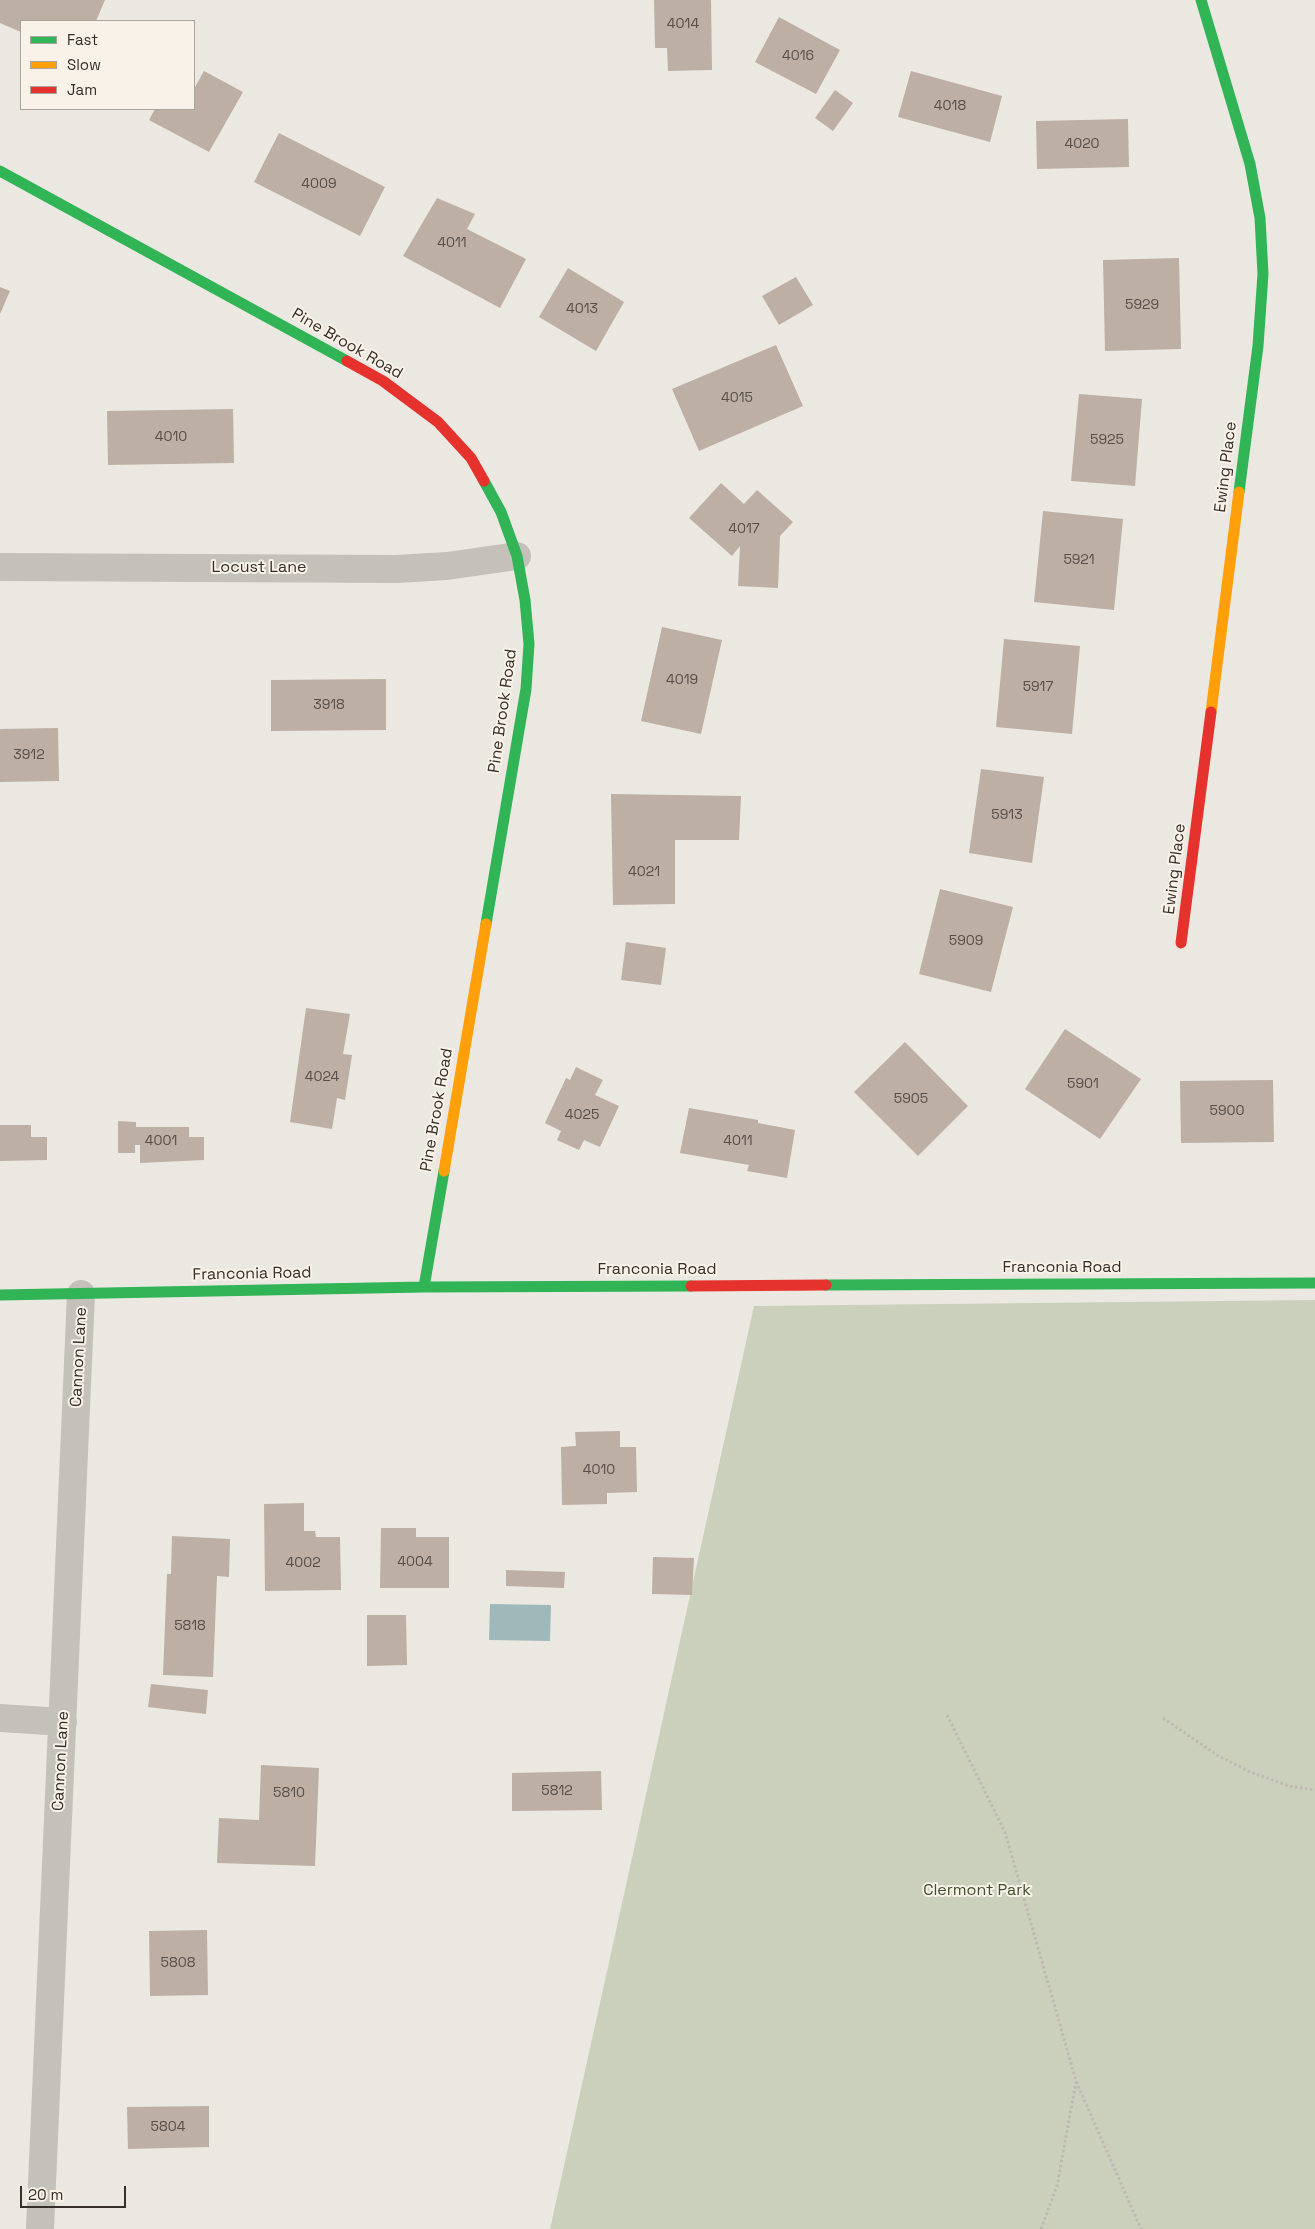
<!DOCTYPE html>
<style>
body{margin:0}
#map{position:relative;width:1315px;height:2229px;overflow:hidden;background:#ebe8e1;font-family:"Space Grotesk",sans-serif}
canvas{display:block}
.legend{position:absolute;left:20px;top:20px;width:175px;height:90px;box-sizing:border-box;background:#f8f2e9;border:1px solid #aaa49c;margin:0;padding:6px 9px;list-style:none;font-size:15px;color:#352e29}
.legend li{display:flex;align-items:center;gap:10px;height:25px}
.legend b{width:25px;border:1px solid #aaa49c}
.scale{position:absolute;left:20px;top:2186px;width:106px;height:22px;box-sizing:border-box;border:2px solid #352e29;border-top:0;padding-left:6px;font-size:15px;line-height:18px;white-space:nowrap;color:#352e29;-webkit-text-stroke:4px #f8f2e9;paint-order:stroke}
</style>
<div id="map">
<canvas width="1315" height="2229"></canvas>
<ul class="legend">
<li><b style="height:6px;background:#30b455"></b>Fast</li>
<li><b style="height:6px;background:#ff9f0a"></b>Slow</li>
<li><b style="height:6px;background:#e5322d"></b>Jam</li>
</ul>
<div class="scale">20 m</div>
</div>
<script>
const c = document.querySelector('canvas').getContext('2d');
c.lineJoin = 'round';
function fill(path, color) {
  c.fillStyle = color;
  c.fill(path, 'evenodd');
}
function toPath(rows) {
  const path = new Path2D();
  for (const r of rows) {
    path.moveTo(r[0], r[1]);
    for (let i = 2; i < r.length; i += 2) path.lineTo(r[i], r[i + 1]);
  }
  return path;
}
function stroke(path, color, width, dash) {
  c.strokeStyle = color;
  c.lineWidth = width;
  c.lineCap = dash ? 'butt' : 'round';
  c.setLineDash(dash || []);
  c.stroke(path);
}
function label(font, color, halo, rows, align = 'center') {
  c.font = font + ' "Space Grotesk",sans-serif';
  c.lineWidth = 4;
  c.setLineDash([]);
  c.textBaseline = 'middle';
  c.strokeStyle = halo;
  c.fillStyle = color;
  for (const [text, x, y, turn = 0] of rows) {
    c.save();
    c.translate(x, y);
    c.rotate((+turn || 0) * Math.PI / 180);
    c.textAlign = isNaN(turn) ? turn : align;
    if (halo) c.strokeText(text, 0, 0);
    c.fillText(text, 0, 0);
    c.restore();
  }
}
fill(toPath([
 [1315,1300,1315,2229,550,2229,754,1306]
]), '#cbd0bd');
fill(toPath([
 [490,1604,551,1605,550,1641,489,1640]
]), '#9fb8ba');
fill(toPath([
 [0,0,105,0,96,21,21,21,21,32,0,23],
 [654,0,711,0,712,70,668,71,667,48,655,48],
 [779,17,840,50,816,94,755,62],
 [204,71,243,92,209,152,149,120,155,109,194,109,194,89],
 [911,71,1002,96,990,142,898,117],
 [835,90,853,103,833,131,815,118],
 [1128,119,1129,167,1037,169,1036,121],
 [279,133,385,187,360,236,254,182],
 [437,198,475,214,467,229,526,259,500,308,403,256],
 [1179,258,1181,349,1105,351,1103,260],
 [568,268,624,302,596,351,539,317],
 [796,277,813,305,779,325,762,296],
 [0,287,10,291,0,314],
 [776,345,803,406,699,451,672,389],
 [1079,394,1142,399,1135,486,1071,481],
 [233,409,234,463,108,465,107,411],
 [721,483,744,504,757,490,793,522,780,536,778,588,738,586,740,546,732,556,689,518],
 [1043,511,1123,519,1114,610,1034,602],
 [662,627,722,640,701,734,641,721],
 [1004,639,1080,646,1072,734,996,727],
 [386,679,386,730,271,731,271,680],
 [58,728,59,781,0,782,0,729],
 [981,769,1044,777,1032,863,969,853],
 [611,794,741,796,739,840,675,840,675,904,613,905],
 [940,889,1013,907,991,992,919,974],
 [626,942,666,948,661,985,621,980],
 [306,1008,350,1014,343,1054,352,1055,345,1100,337,1098,332,1129,290,1122],
 [1065,1029,1141,1079,1100,1139,1025,1089],
 [905,1042,968,1106,918,1156,854,1092],
 [576,1067,603,1080,595,1095,619,1106,600,1147,584,1140,579,1150,557,1140,561,1131,545,1123,566,1078,570,1080],
 [1273,1080,1274,1142,1181,1143,1180,1081],
 [689,1108,758,1120,758,1123,795,1130,787,1178,747,1171,749,1165,680,1153],
 [118,1121,136,1122,136,1127,189,1127,189,1137,204,1137,204,1160,140,1163,140,1145,135,1145,135,1153,118,1153],
 [0,1125,31,1125,31,1137,47,1137,47,1160,0,1161],
 [620,1431,620,1447,636,1447,637,1492,607,1493,607,1504,562,1505,561,1447,576,1446,575,1432],
 [304,1503,304,1531,315,1531,316,1537,340,1537,341,1590,265,1591,264,1504],
 [381,1528,416,1528,416,1537,449,1537,449,1588,380,1588],
 [172,1536,230,1539,229,1577,217,1576,213,1677,163,1675,167,1574,171,1574],
 [653,1557,694,1558,692,1595,652,1594],
 [506,1570,565,1572,564,1588,506,1586],
 [367,1615,406,1615,407,1665,367,1666],
 [151,1684,208,1690,206,1714,148,1707],
 [261,1765,319,1768,315,1866,217,1863,219,1818,259,1820],
 [601,1771,602,1810,512,1811,512,1773],
 [207,1930,208,1995,150,1996,149,1931],
 [209,2106,209,2147,128,2149,127,2107]
]), '#bdafa4');
stroke(toPath([
 [947,1715,1005,1832,1076,2081,1141,2229],
 [1163,1718,1217,1755,1250,1772,1289,1786,1315,1790],
 [1041,2229,1057,2186,1076,2082]
]), '#bdb8b3', 3, [2.5, 2.5]);
stroke(toPath([
 [0,567,397,569,447,566,517,556],
 [0,1718,63,1722],
 [40,2229,81,1294]
]), '#c4c0ba', 28);
stroke(toPath([
 [1201,0,1250,164,1260,218,1263,274,1258,346,1239,492],
 [0,171,347,361],
 [484,481,501,512,517,556,525,600,529,644,526,689,486,924],
 [826,1285,1315,1283],
 [424,1287,444,1171],
 [0,1295,424,1287,691,1286]
]), '#30b455', 11);
stroke(toPath([
 [1211,712,1239,492],
 [444,1171,486,924]
]), '#ff9f0a', 11);
stroke(toPath([
 [347,361,383,381,438,422,471,458,484,481],
 [1181,943,1211,712],
 [691,1286,826,1285]
]), '#e5322d', 11);
label('14px', '#574e48', null, [
 ["4014",683,24],
 ["4016",798,56],
 ["4018",950,106],
 ["4020",1082,144],
 ["4009",319,184],
 ["4011",452,243],
 ["5929",1142,305],
 ["4013",582,309],
 ["4015",737,398],
 ["4010",171,437],
 ["5925",1107,440],
 ["4017",744,529],
 ["5921",1079,560],
 ["4019",682,680],
 ["5917",1038,687],
 ["3918",329,705],
 ["3912",29,755],
 ["5913",1007,815],
 ["4021",644,872],
 ["5909",966,941],
 ["4024",322,1077],
 ["5901",1083,1084],
 ["5905",911,1099],
 ["5900",1227,1111],
 ["4025",582,1115],
 ["4001",161,1141],
 ["4011",738,1141],
 ["4010",599,1470],
 ["4004",415,1562],
 ["4002",303,1563],
 ["5818",190,1626],
 ["5812",557,1791],
 ["5810",289,1793],
 ["5808",178,1963],
 ["5804",168,2127]
]);
label('16px', '#352e29', '#f8f2e9', [
 ["Pine Brook Road",347,344,30],
 ["Ewing Place",1226,467,-83],
 ["Locust Lane",259,568],
 ["Pine Brook Road",503,711,-82],
 ["Ewing Place",1175,869,-83],
 ["Pine Brook Road",437,1110,-80],
 ["Franconia Road",1062,1268],
 ["Franconia Road",657,1270],
 ["Franconia Road",252,1274,-1],
 ["Cannon Lane",79,1357,-87],
 ["Cannon Lane",61,1761,-87]
]);
label('16px', '#41502f', '#f8f2e9', [
 ["Clermont Park",977,1891]
]);
</script>
